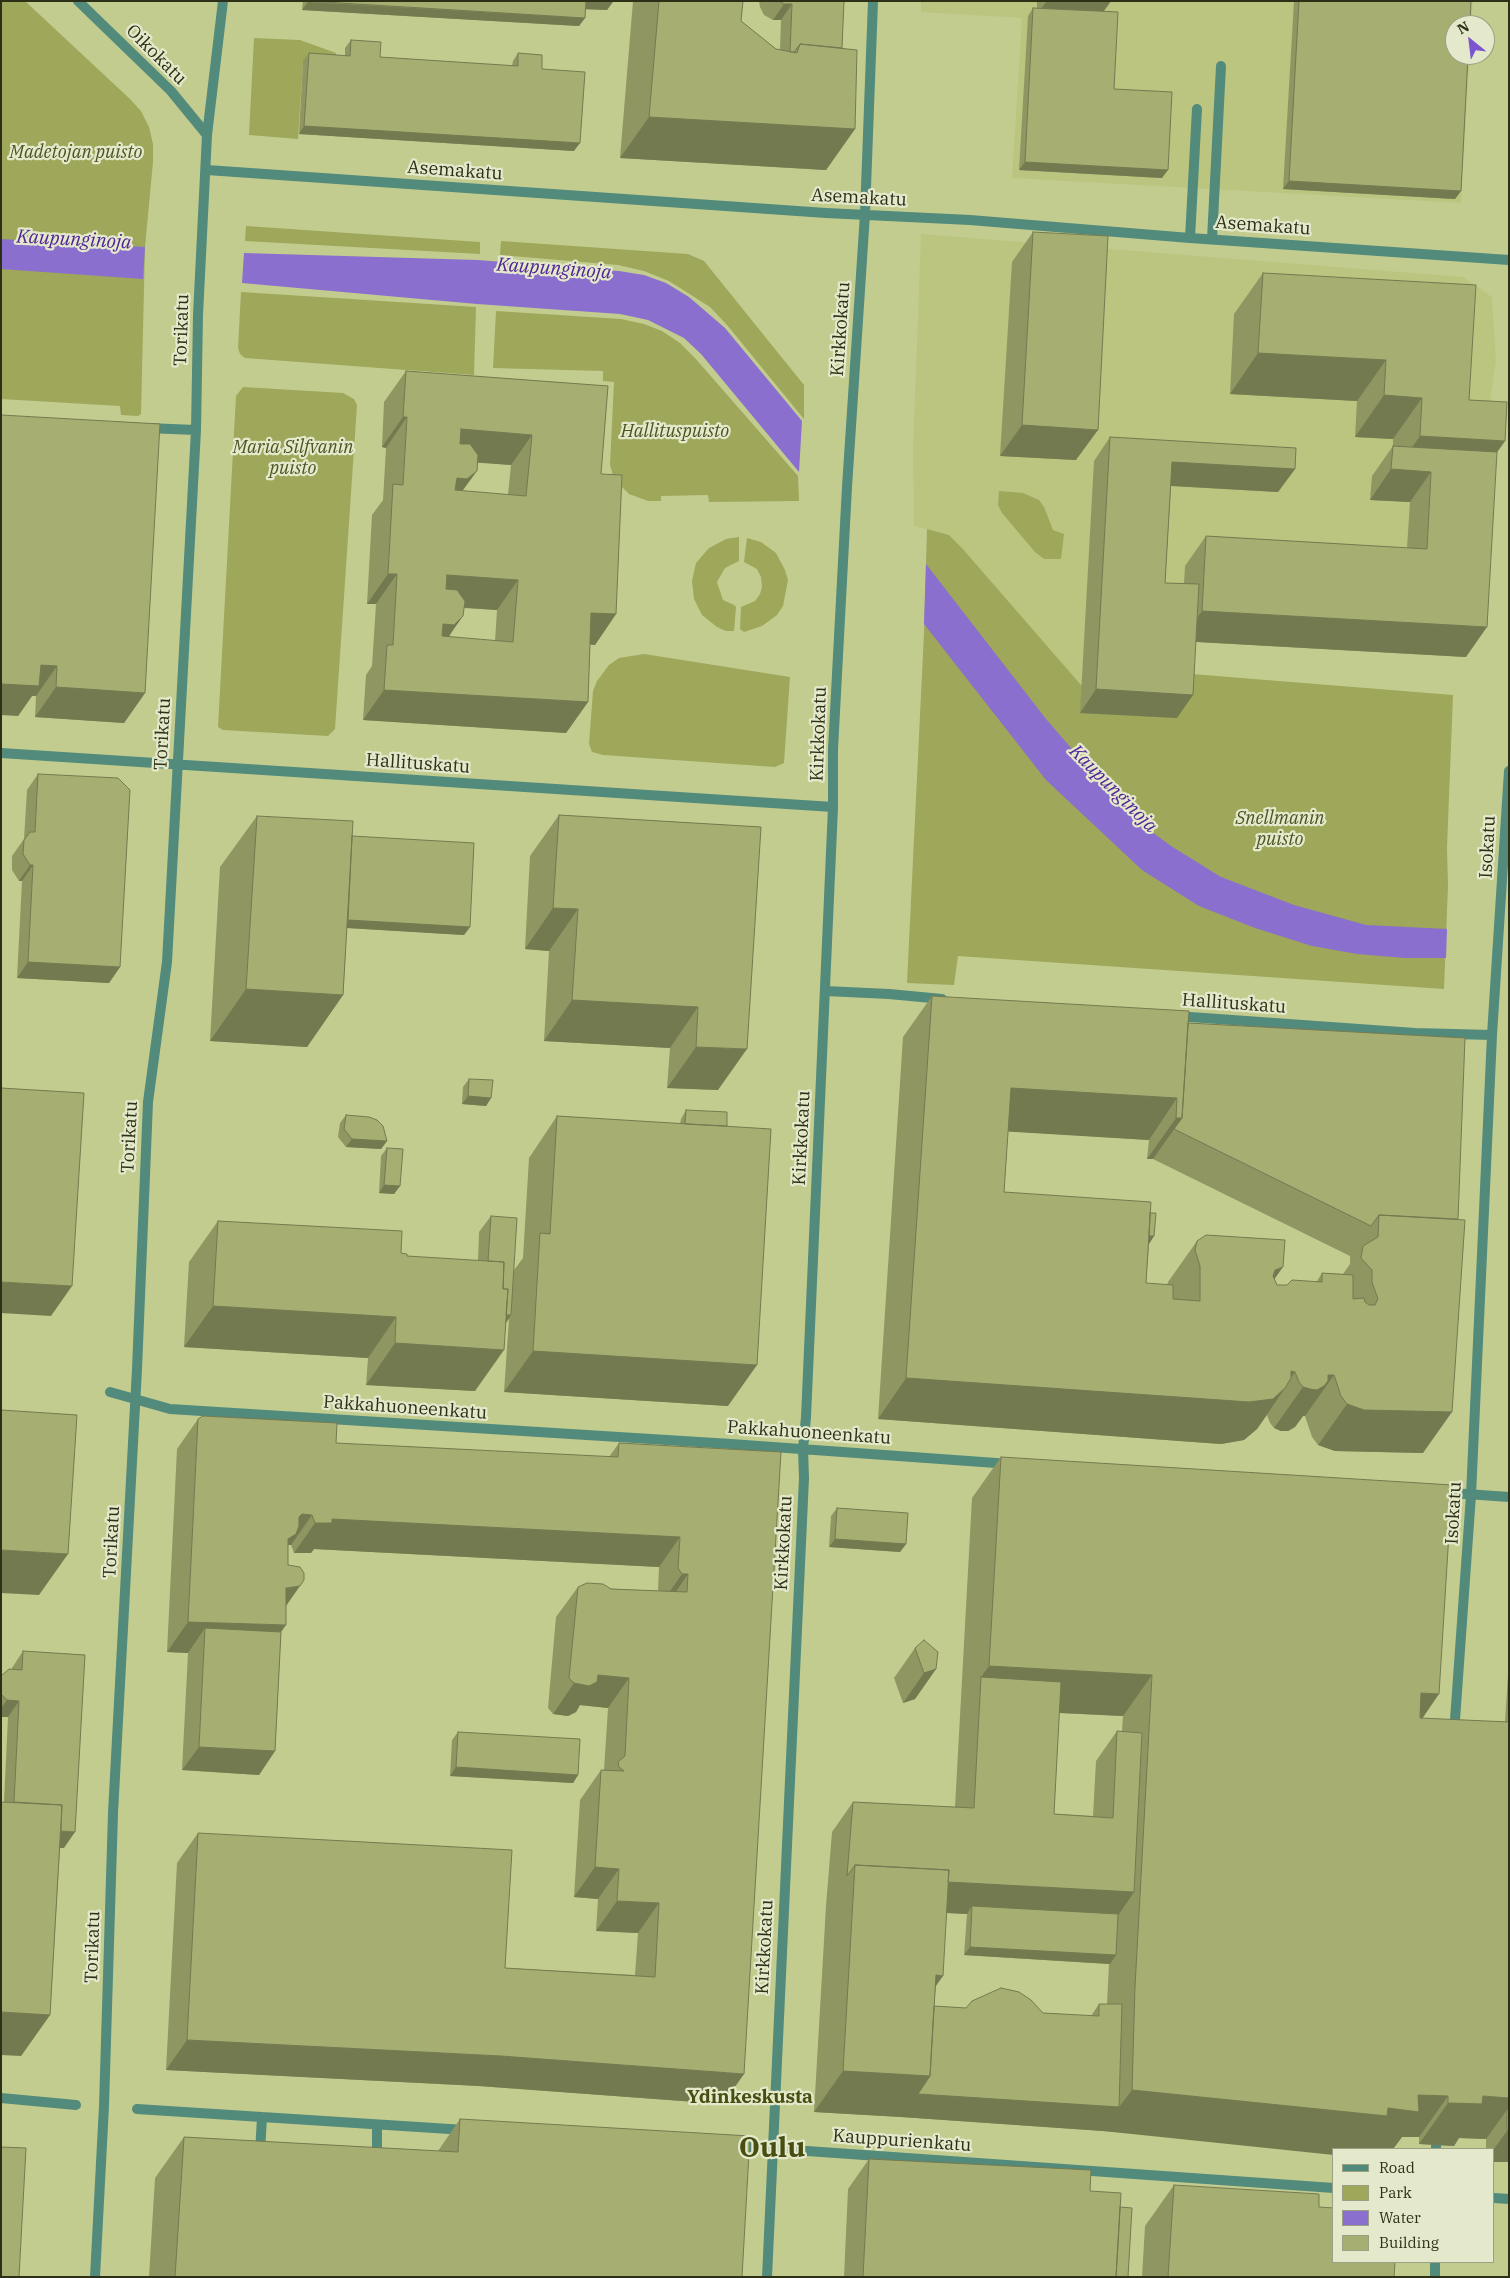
<!DOCTYPE html>
<style>
body{margin:0}
#map{position:relative;width:1510px;height:2278px;overflow:hidden;background:#c3cc8f;font-family:"IBM Plex Serif",serif}
canvas{display:block}
.frame{position:absolute;inset:0;border:2px solid #2d3017;pointer-events:none}
.legend{position:absolute;left:1332px;top:2148px;width:162px;height:115px;box-sizing:border-box;background:#e4e9cb;border:1px solid #9b9f83;margin:0;padding:6px 9px;list-style:none;font-size:15px;color:#2d3017}
.legend li{display:flex;align-items:center;gap:10px;height:25px}
.legend b{width:25px;border:1px solid #9b9f83}
.north{position:absolute;left:1445px;top:15px;width:50px;height:50px;box-sizing:border-box;background:#e4e9cb;border:1px solid #9b9f83;border-radius:50%;rotate:331deg;font-size:14px;font-weight:700;line-height:20px;text-align:center;color:#2d3017}
.north::after{content:'';display:block;margin:auto;width:18px;height:22px;background:#7d55cf;clip-path:polygon(50% 0,100% 100%,50% 72%,0 100%)}
</style>
<div id="map">
<canvas width="1510" height="2278"></canvas>
<div class="frame"></div>
<ul class="legend">
<li><b style="height:6px;background:#528a7b"></b>Road</li>
<li><b style="height:14px;background:#9ea75a"></b>Park</li>
<li><b style="height:14px;background:#8a6fcf"></b>Water</li>
<li><b style="height:14px;background:#a6ae72"></b>Building</li>
</ul>
<div class="north">N</div>
</div>
<script>
const c = document.querySelector('canvas').getContext('2d');
c.lineJoin = 'round';
function fill(path, color) {
  c.fillStyle = color;
  c.fill(path, 'evenodd');
}
function toPath(rows) {
  const path = new Path2D();
  for (const r of rows) {
    path.moveTo(r[0], r[1]);
    for (let i = 2; i < r.length; i += 2) path.lineTo(r[i], r[i + 1]);
  }
  return path;
}
function stroke(path, color, width, dash) {
  c.strokeStyle = color;
  c.lineWidth = width;
  c.lineCap = dash ? 'butt' : 'round';
  c.setLineDash(dash || []);
  c.stroke(path);
}
function label(font, color, halo, rows, align = 'center') {
  c.font = font + ' "IBM Plex Serif",serif';
  c.lineWidth = 4.5;
  c.setLineDash([]);
  c.textBaseline = 'middle';
  c.strokeStyle = halo;
  c.fillStyle = color;
  for (const [text, x, y, turn = 0] of rows) {
    c.save();
    c.translate(x, y);
    c.rotate((+turn || 0) * Math.PI / 180);
    c.textAlign = isNaN(turn) ? turn : align;
    if (halo) c.strokeText(text, 0, 0);
    c.fillText(text, 0, 0);
    c.restore();
  }
}
fill(toPath([
 [921,1,1473,1,1471,25,1455,25,1455,55,1470,55,1461,203,1012,178,1022,18,921,12],
 [921,234,1463,277,1492,297,1496,361,1483,449,1466,657,1181,641,1177,718,1080,713,1081,685,962,548,949,535,914,526,913,449]
]), '#bbc580');
fill(toPath([
 [1,1,25,1,130,99,141,111,149,127,153,144,153,162,145,247,141,414,138,416,121,415,120,406,1,399],
 [254,38,300,40,336,53,336,63,303,62,298,139,249,135],
 [246,226,480,242,480,254,245,241],
 [501,241,688,254,704,261,804,385,804,419,727,325,710,307,669,281,644,271,618,265,500,255],
 [241,292,476,307,474,375,245,358,240,354,238,348],
 [496,311,621,319,644,324,662,331,680,343,695,358,798,476,799,501,709,502,708,495,661,496,661,501,648,501,629,494,614,479,610,465,614,382,603,381,603,371,493,368],
 [243,387,343,393,354,399,357,405,335,729,328,736,223,730,218,727,236,396],
 [999,491,1023,493,1039,500,1044,507,1053,530,1064,534,1061,559,1044,559,1035,552,1002,513,998,505],
 [927,529,949,535,962,548,1081,685,1179,673,1453,695,1447,848,1448,886,1444,989,958,956,954,985,907,983,924,633],
 [739,537,739,561,725,568,717,582,723,600,734,605,736,607,734,631,726,631,717,627,702,615,694,599,692,581,696,563,709,548,726,539],
 [747,538,761,542,776,553,785,570,788,580,783,606,777,615,762,626,744,632,740,629,741,607,755,601,760,594,762,587,761,577,757,569,744,562],
 [644,654,790,677,784,763,775,767,603,755,592,752,589,744,593,691,597,681,609,665,619,658]
]), '#9ea75a');
fill(toPath([
 [1,239,145,247,143,279,1,269],
 [244,253,478,260,619,271,644,275,666,283,689,297,725,328,802,421,799,472,701,354,684,338,648,320,620,314,477,304,242,283],
 [926,564,1046,719,1129,815,1171,846,1221,877,1294,905,1366,925,1447,929,1446,958,1405,958,1357,954,1312,946,1255,928,1199,906,1142,870,1046,780,924,624]
]), '#8a6fcf');
stroke(toPath([
 [1190,238,1197,109],
 [1212,239,1221,66]
]), '#528a7b', 10);
stroke(toPath([
 [1454,1734,1471,1495],
 [1,2098,76,2105],
 [137,2109,465,2130],
 [736,2146,1334,2188],
 [1436,2149,1436,2145],
 [260,2153,262,2117],
 [377,2161,377,2125],
 [1494,2198,1509,2199],
 [767,2277,804,1478],
 [1435,2277,1435,2262]
]), '#528a7b', 10);
stroke(toPath([
 [78,1,171,91,207,135],
 [207,170,826,213,970,220,1190,238,1509,260],
 [147,428,196,430],
 [1,753,833,807],
 [825,991,889,994,942,999],
 [1176,1016,1415,1033,1492,1035],
 [110,1392,170,1409,731,1444,1010,1464],
 [804,1478,803,1449,806,1417,833,807,833,749,847,487,865,214,873,1],
 [1438,1492,1509,1497],
 [1471,1495,1492,1035,1509,771],
 [95,2277,104,2106,113,1813,137,1369,148,1102,167,962,196,430,198,315,207,135,223,1]
]), '#528a7b', 10);
fill(toPath([
 [303,1,613,1,607,10,585,9,585,18,579,26,302,10],
 [633,1,743,1,741,21,776,49,780,50,781,20,773,20,764,15,760,7,759,1,844,1,842,48,855,129,826,170,620,158],
 [1037,1,1111,1,1104,11,1114,89,1162,178,1019,170,1028,16,1033,8,1037,8],
 [1294,1,1471,1,1461,191,1455,199,1283,189],
 [351,40,380,57,512,66,513,61,518,53,542,69,574,151,299,134,303,61,309,53,345,56,345,48],
 [1033,232,1076,460,1000,456,1012,262],
 [1263,273,1469,400,1505,441,1497,452,1466,657,1196,642,1177,718,1080,713,1094,461,1110,437,1295,469,1278,492,1171,486,1165,583,1184,584,1185,566,1206,536,1407,548,1410,502,1370,500,1372,476,1393,446,1393,439,1355,437,1357,401,1230,394,1234,314],
 [406,371,608,386,601,474,616,614,595,645,590,644,588,702,566,733,363,720,366,675,372,666,376,604,367,604,372,515,383,500,386,448,382,447,384,402],
 [477,462,511,465,508,495,462,491],
 [464,608,497,610,495,641,449,637],
 [1,415,145,693,124,723,35,717,36,696,32,696,18,716],
 [38,774,120,967,109,983,17,978,22,881,19,881,12,870,12,856,24,839,27,790],
 [559,815,761,827,718,1090,667,1088,670,1048,544,1041,549,951,525,949,530,856],
 [257,816,352,836,470,927,464,935,347,928,343,995,307,1047,210,1041,220,867],
 [932,996,1188,1023,1465,1038,1423,1453,1335,1451,1318,1445,1312,1437,1305,1416,1303,1416,1295,1427,1288,1431,1281,1431,1274,1428,1270,1423,1267,1415,1257,1429,1244,1440,1221,1444,878,1419,903,1037],
 [1008,1131,1149,1140,1147,1159,1153,1159,1350,1256,1350,1264,1343,1274,1322,1273,1317,1281,1287,1285,1277,1285,1274,1279,1197,1241,1168,1282,1167,1285,1146,1283,1149,1244,1154,1236,1150,1213,1004,1192],
 [469,1079,491,1098,486,1106,462,1104,463,1087],
 [686,1110,727,1126,728,1406,504,1392,509,1319,506,1323,475,1391,366,1385,368,1358,184,1347,189,1262,218,1221,401,1253,407,1256,478,1261,479,1232,491,1216,514,1270,523,1258,529,1158,557,1116,680,1124,681,1119],
 [346,1115,387,1141,381,1149,346,1147,338,1137,340,1123],
 [387,1148,400,1186,394,1194,379,1193,381,1156],
 [198,1419,336,1443,609,1457,619,1443,781,1452,723,2104,479,2086,166,2070,177,1863,198,1833,505,1968,635,1975,638,1933,596,1931,598,1899,574,1897,580,1800,601,1770,604,1770,608,1708,580,1705,576,1712,568,1716,553,1714,548,1708,556,1617,578,1587,658,1591,659,1567,314,1549,311,1553,294,1553,291,1545,288,1545,286,1606,281,1632,275,1751,259,1775,182,1770,188,1653,167,1652,177,1449],
 [1001,1457,1422,1719,1505,1722,1509,1659,1509,2162,1494,2162,1494,2149,1486,2149,1486,2139,1459,2138,1454,2146,1419,2144,1419,2137,1402,2137,1393,2149,1334,2149,1103,2131,901,2117,814,2112,826,1906,832,1832,853,1802,955,1807,972,1498],
 [1059,1713,1123,1716,1122,1731,1117,1731,1096,1761,1093,1816,1054,1814],
 [946,1913,967,1914,964,1955,1109,1964,1107,2004,1099,2004,1091,2016,934,2006,936,1986],
 [837,1508,906,1544,900,1552,829,1547,831,1516],
 [915,1648,936,1669,915,1699,903,1703,894,1678],
 [23,1651,64,1848,60,1848,50,2015,21,2056,4,1802,8,1717,1,1717,1,1676,12,1669,12,1668],
 [458,1732,578,1775,573,1783,450,1776,452,1740],
 [460,2119,742,2277,149,2277,155,2178,184,2137,438,2151],
 [869,2159,1090,2191,1120,2207,1128,2277,844,2277,848,2189],
 [1174,2185,1394,2277,1142,2277,1145,2226]
]), '#8f9662');
fill(toPath([
 [585,1,598,1,613,2,607,10,580,9],
 [1047,1,1111,1,1098,19,1036,16],
 [308,2,585,18,579,26,302,10],
 [784,4,792,4,781,20,773,20],
 [649,117,855,129,826,170,620,158],
 [304,126,580,143,574,151,299,134],
 [1025,162,1168,170,1162,178,1019,170],
 [1289,181,1461,191,1455,199,1283,189],
 [1258,353,1386,360,1357,401,1230,394],
 [1384,395,1422,398,1393,439,1355,437],
 [403,417,407,417,386,448,382,447],
 [1022,425,1098,430,1076,460,1000,456],
 [461,429,532,435,511,465,440,460],
 [1420,436,1505,441,1476,482,1431,472,1410,502,1370,500,1391,469,1396,470],
 [1172,462,1295,469,1278,492,1156,485],
 [477,471,455,501,446,509,457,478],
 [388,574,397,574,376,604,367,604],
 [447,575,518,580,497,610,426,605],
 [1202,611,1487,627,1466,657,1181,641],
 [591,613,616,614,595,645,570,643],
 [463,616,442,646,443,624],
 [41,665,57,666,36,696,32,696,18,716,1,715,1,684],
 [56,687,145,693,124,723,35,717],
 [1096,689,1193,695,1177,718,1080,713],
 [384,690,588,702,566,733,363,720],
 [30,865,33,865,22,881,19,881],
 [553,908,578,909,549,951,525,949],
 [320,918,470,927,464,935,314,926],
 [28,962,120,967,109,983,17,978],
 [246,989,343,995,307,1047,210,1041],
 [572,1000,698,1007,670,1048,544,1041],
 [696,1047,747,1049,718,1090,667,1088],
 [1011,1088,1177,1098,1149,1140,982,1130],
 [468,1096,491,1098,486,1106,462,1104],
 [1176,1118,1182,1118,1153,1159,1147,1159],
 [352,1139,387,1141,381,1149,346,1147],
 [384,1185,400,1186,394,1194,379,1193],
 [1113,1234,1154,1236,1149,1244],
 [1283,1267,1254,1308,1275,1270],
 [1,1282,72,1286,51,1316,1,1313],
 [213,1306,396,1317,368,1358,184,1347],
 [485,1314,511,1315,500,1331],
 [395,1343,504,1350,475,1391,366,1385],
 [533,1351,757,1365,728,1406,504,1392],
 [1291,1371,1295,1372,1282,1391,1285,1388,1257,1429,1244,1440,1221,1444,878,1419,906,1378],
 [1328,1375,1334,1375,1305,1416,1303,1416,1295,1427,1288,1431,1281,1431,1274,1428,1303,1387],
 [1347,1404,1452,1412,1423,1453,1335,1451,1318,1445],
 [302,1514,312,1515,291,1545,288,1545,275,1564,299,1517],
 [332,1519,680,1537,659,1567,314,1549,311,1553,294,1553,315,1523],
 [835,1539,906,1544,900,1552,829,1547],
 [1,1550,68,1554,39,1595,1,1593],
 [682,1574,688,1574,667,1605,661,1604],
 [300,1586,279,1616,286,1588],
 [188,1622,286,1625,265,1655,205,1628,188,1653,167,1652],
 [989,1666,1152,1675,1123,1716,980,1709,981,1677],
 [936,1669,915,1699,903,1703,924,1673],
 [598,1675,629,1678,608,1708,580,1705,576,1712,568,1716,553,1714,574,1683],
 [1421,1693,1439,1694,1411,1735],
 [7,1700,19,1701,8,1717,1,1717,1,1708],
 [199,1747,275,1751,259,1775,182,1770],
 [456,1767,578,1775,573,1783,450,1776],
 [13,1828,75,1832,64,1848,2,1844],
 [595,1867,619,1869,598,1899,574,1897],
 [854,1876,1134,1892,1113,1923,972,1906,967,1914,853,1908],
 [617,1901,659,1903,638,1933,596,1931],
 [970,1947,1116,1955,1110,1964,964,1955],
 [936,1975,943,1976,914,2017],
 [1,2012,50,2015,21,2056,1,2055],
 [187,2040,501,2056,744,2074,723,2104,479,2086,166,2070],
 [843,2071,930,2076,1119,2107,1132,2090,1388,2108,1418,2095,1448,2096,1419,2137,1402,2137,1393,2149,1334,2149,1334,2155,1103,2131,901,2117,814,2112],
 [1483,2096,1509,2098,1509,2107,1486,2139,1459,2138,1454,2146,1419,2144,1448,2103],
 [1507,2131,1509,2131,1509,2162,1494,2162,1494,2149]
]), '#747a50');
const building = toPath([
 [308,1,586,1,585,18,308,1],
 [659,1,743,1,741,21,776,49,797,53,800,44,857,50,855,129,649,117,659,1],
 [779,1,844,1,842,48,800,44,794,52,790,52,792,4,784,4,779,1],
 [1299,1,1471,1,1470,25,1455,25,1455,55,1468,55,1461,191,1289,181,1299,1],
 [1033,8,1118,12,1114,89,1172,92,1168,170,1025,162,1033,8],
 [351,40,381,42,380,57,518,66,518,53,542,55,542,69,585,72,580,143,304,126,309,53,350,56,351,40],
 [1033,232,1108,236,1098,430,1022,425,1033,232],
 [1263,273,1476,285,1469,400,1507,402,1505,441,1420,436,1422,398,1384,395,1386,360,1258,353,1263,273],
 [406,371,608,386,601,474,622,475,616,614,591,613,588,702,384,690,387,645,393,645,397,574,388,574,393,484,403,485,407,417,403,417,406,371],
 [461,429,532,435,526,496,455,490,457,478,467,479,477,471,478,455,470,444,460,444,461,429],
 [447,575,518,580,513,642,442,636,443,624,454,625,463,616,465,601,457,590,446,589,447,575],
 [1,415,160,424,145,693,56,687,57,666,41,665,39,686,1,684,1,415],
 [1110,437,1296,448,1295,469,1172,462,1165,583,1199,584,1193,695,1096,689,1110,437],
 [1393,446,1497,452,1487,627,1202,611,1206,536,1427,549,1431,472,1391,469,1393,446],
 [38,774,118,778,130,790,120,967,28,962,33,865,30,865,23,854,24,840,30,832,35,832,38,774],
 [559,815,761,827,747,1049,696,1047,698,1007,572,1000,578,909,553,908,559,815],
 [257,816,353,821,343,995,246,989,257,816],
 [352,836,474,843,470,927,348,920,352,836],
 [932,996,1189,1011,1182,1118,1176,1118,1177,1098,1011,1088,1004,1192,1151,1202,1146,1283,1173,1285,1173,1299,1200,1301,1200,1266,1195,1250,1197,1241,1206,1235,1285,1240,1283,1267,1275,1270,1273,1276,1277,1285,1287,1285,1292,1280,1322,1282,1322,1273,1353,1275,1353,1299,1364,1298,1365,1302,1369,1305,1375,1305,1378,1299,1372,1282,1372,1270,1361,1258,1363,1246,1378,1237,1379,1215,1465,1220,1452,1412,1364,1410,1347,1404,1341,1396,1334,1375,1328,1375,1328,1381,1324,1386,1317,1390,1310,1389,1303,1387,1299,1382,1295,1372,1291,1371,1291,1378,1285,1388,1273,1399,1249,1402,906,1378,932,996],
 [1188,1023,1465,1038,1458,1219,1379,1215,1371,1226,1174,1129,1182,1118,1188,1023],
 [469,1079,493,1080,491,1098,468,1096,469,1079],
 [1,1088,84,1093,72,1286,1,1282,1,1088],
 [686,1110,727,1112,727,1126,685,1124,686,1110],
 [346,1115,369,1117,377,1120,383,1126,387,1141,352,1139,344,1129,346,1115],
 [557,1116,771,1129,757,1365,533,1351,540,1233,550,1234,557,1116],
 [387,1148,403,1149,400,1186,384,1185,387,1148],
 [1150,1213,1156,1213,1154,1236,1149,1236,1150,1213],
 [491,1216,517,1218,511,1315,506,1315,508,1289,503,1289,504,1262,488,1261,491,1216],
 [218,1221,402,1231,401,1253,407,1254,407,1256,504,1262,503,1289,508,1289,504,1350,395,1343,396,1317,213,1306,218,1221],
 [1,1410,77,1415,68,1554,1,1550,1,1410],
 [203,1416,337,1423,336,1443,618,1457,619,1443,781,1452,744,2074,501,2056,187,2040,198,1833,512,1850,505,1968,655,1977,659,1903,617,1901,619,1869,595,1867,601,1770,624,1771,619,1767,618,1762,625,1756,629,1678,598,1675,597,1682,589,1686,574,1683,569,1678,578,1587,587,1583,603,1584,611,1589,687,1592,688,1574,682,1574,678,1568,680,1537,332,1519,332,1523,315,1523,312,1515,302,1514,299,1517,299,1526,296,1534,288,1539,288,1565,300,1567,304,1573,304,1580,300,1586,286,1588,286,1625,188,1622,198,1419,203,1416],
 [1001,1457,1452,1485,1439,1694,1421,1693,1420,1718,1509,1722,1509,2098,1483,2096,1482,2104,1448,2103,1448,2096,1418,2095,1419,2112,1388,2108,1387,2116,1132,2090,1135,1987,1152,1675,989,1666,1001,1457],
 [837,1508,908,1513,906,1544,835,1539,837,1508],
 [205,1628,281,1632,275,1751,199,1747,205,1628],
 [924,1640,938,1652,936,1669,924,1673,915,1648,924,1640],
 [23,1651,85,1655,75,1832,61,1831,62,1805,14,1802,19,1701,7,1700,1,1694,1,1676,9,1669,22,1670,23,1651],
 [981,1677,1061,1682,1054,1814,1113,1818,1117,1731,1142,1733,1134,1892,948,1882,949,1870,855,1865,847,1876,853,1802,974,1808,981,1677],
 [458,1732,580,1739,578,1775,456,1767,458,1732],
 [1,1802,62,1805,50,2015,1,2012,1,1802],
 [855,1865,949,1870,943,1976,936,1975,930,2076,843,2071,855,1865],
 [972,1906,1118,1914,1116,1955,970,1947,972,1906],
 [1001,1988,1019,1992,1031,2000,1043,2013,1099,2016,1099,2004,1122,2004,1119,2107,918,2094,930,2076,934,2006,966,2008,972,2001,1001,1988],
 [1509,2107,1509,2131,1507,2131,1507,2110,1509,2107],
 [460,2119,750,2136,742,2277,175,2277,184,2137,458,2152,460,2119],
 [1,2147,26,2148,19,2277,1,2277,1,2147],
 [869,2159,1091,2170,1090,2191,1121,2193,1116,2277,863,2277,869,2159],
 [1174,2185,1319,2194,1319,2207,1334,2208,1334,2262,1395,2262,1394,2277,1168,2277,1174,2185],
 [1120,2207,1132,2208,1128,2277,1116,2277,1120,2207]
]);
fill(building, '#a6ae72');
stroke(building, '#747a50', 1);
label('18px', '#2d3017', '#e4e9cb', [
 ["Oikokatu",156,55,45],
 ["Asemakatu",455,171,4],
 ["Asemakatu",859,198,3],
 ["Asemakatu",1263,226,4],
 ["Kirkkokatu",841,329,-86],
 ["Torikatu",182,330,-88],
 ["Torikatu",163,734,-87],
 ["Kirkkokatu",819,734,-88],
 ["Hallituskatu",418,764,4],
 ["Isokatu",1488,847,-87],
 ["Hallituskatu",1234,1004,4],
 ["Torikatu",130,1137,-87],
 ["Kirkkokatu",802,1138,-87],
 ["Pakkahuoneenkatu",405,1408,4],
 ["Pakkahuoneenkatu",809,1433,4],
 ["Isokatu",1454,1513,-87],
 ["Torikatu",112,1542,-87],
 ["Kirkkokatu",784,1543,-87],
 ["Torikatu",93,1947,-88],
 ["Kirkkokatu",765,1947,-87],
 ["Kauppurienkatu",902,2141,4]
]);
label('italic 18px', '#4d5323', '#e4e9cb', [
 ["Madetojan puisto",76,153],
 ["Hallituspuisto",675,432],
 ["Maria Silfvanin",293,448],
 ["puisto",293,469],
 ["Snellmanin",1280,819],
 ["puisto",1280,840]
]);
label('italic 19px', '#502496', '#e4e9cb', [
 ["Kaupunginoja",74,240,3],
 ["Kaupunginoja",554,269,4],
 ["Kaupunginoja",1113,789,45]
]);
label('bold 19px', '#484e11', '#e4e9cb', [
 ["Ydinkeskusta",750,2098]
]);
label('bold 28px', '#484e11', '#e4e9cb', [
 ["Oulu",772,2149]
]);
</script>
